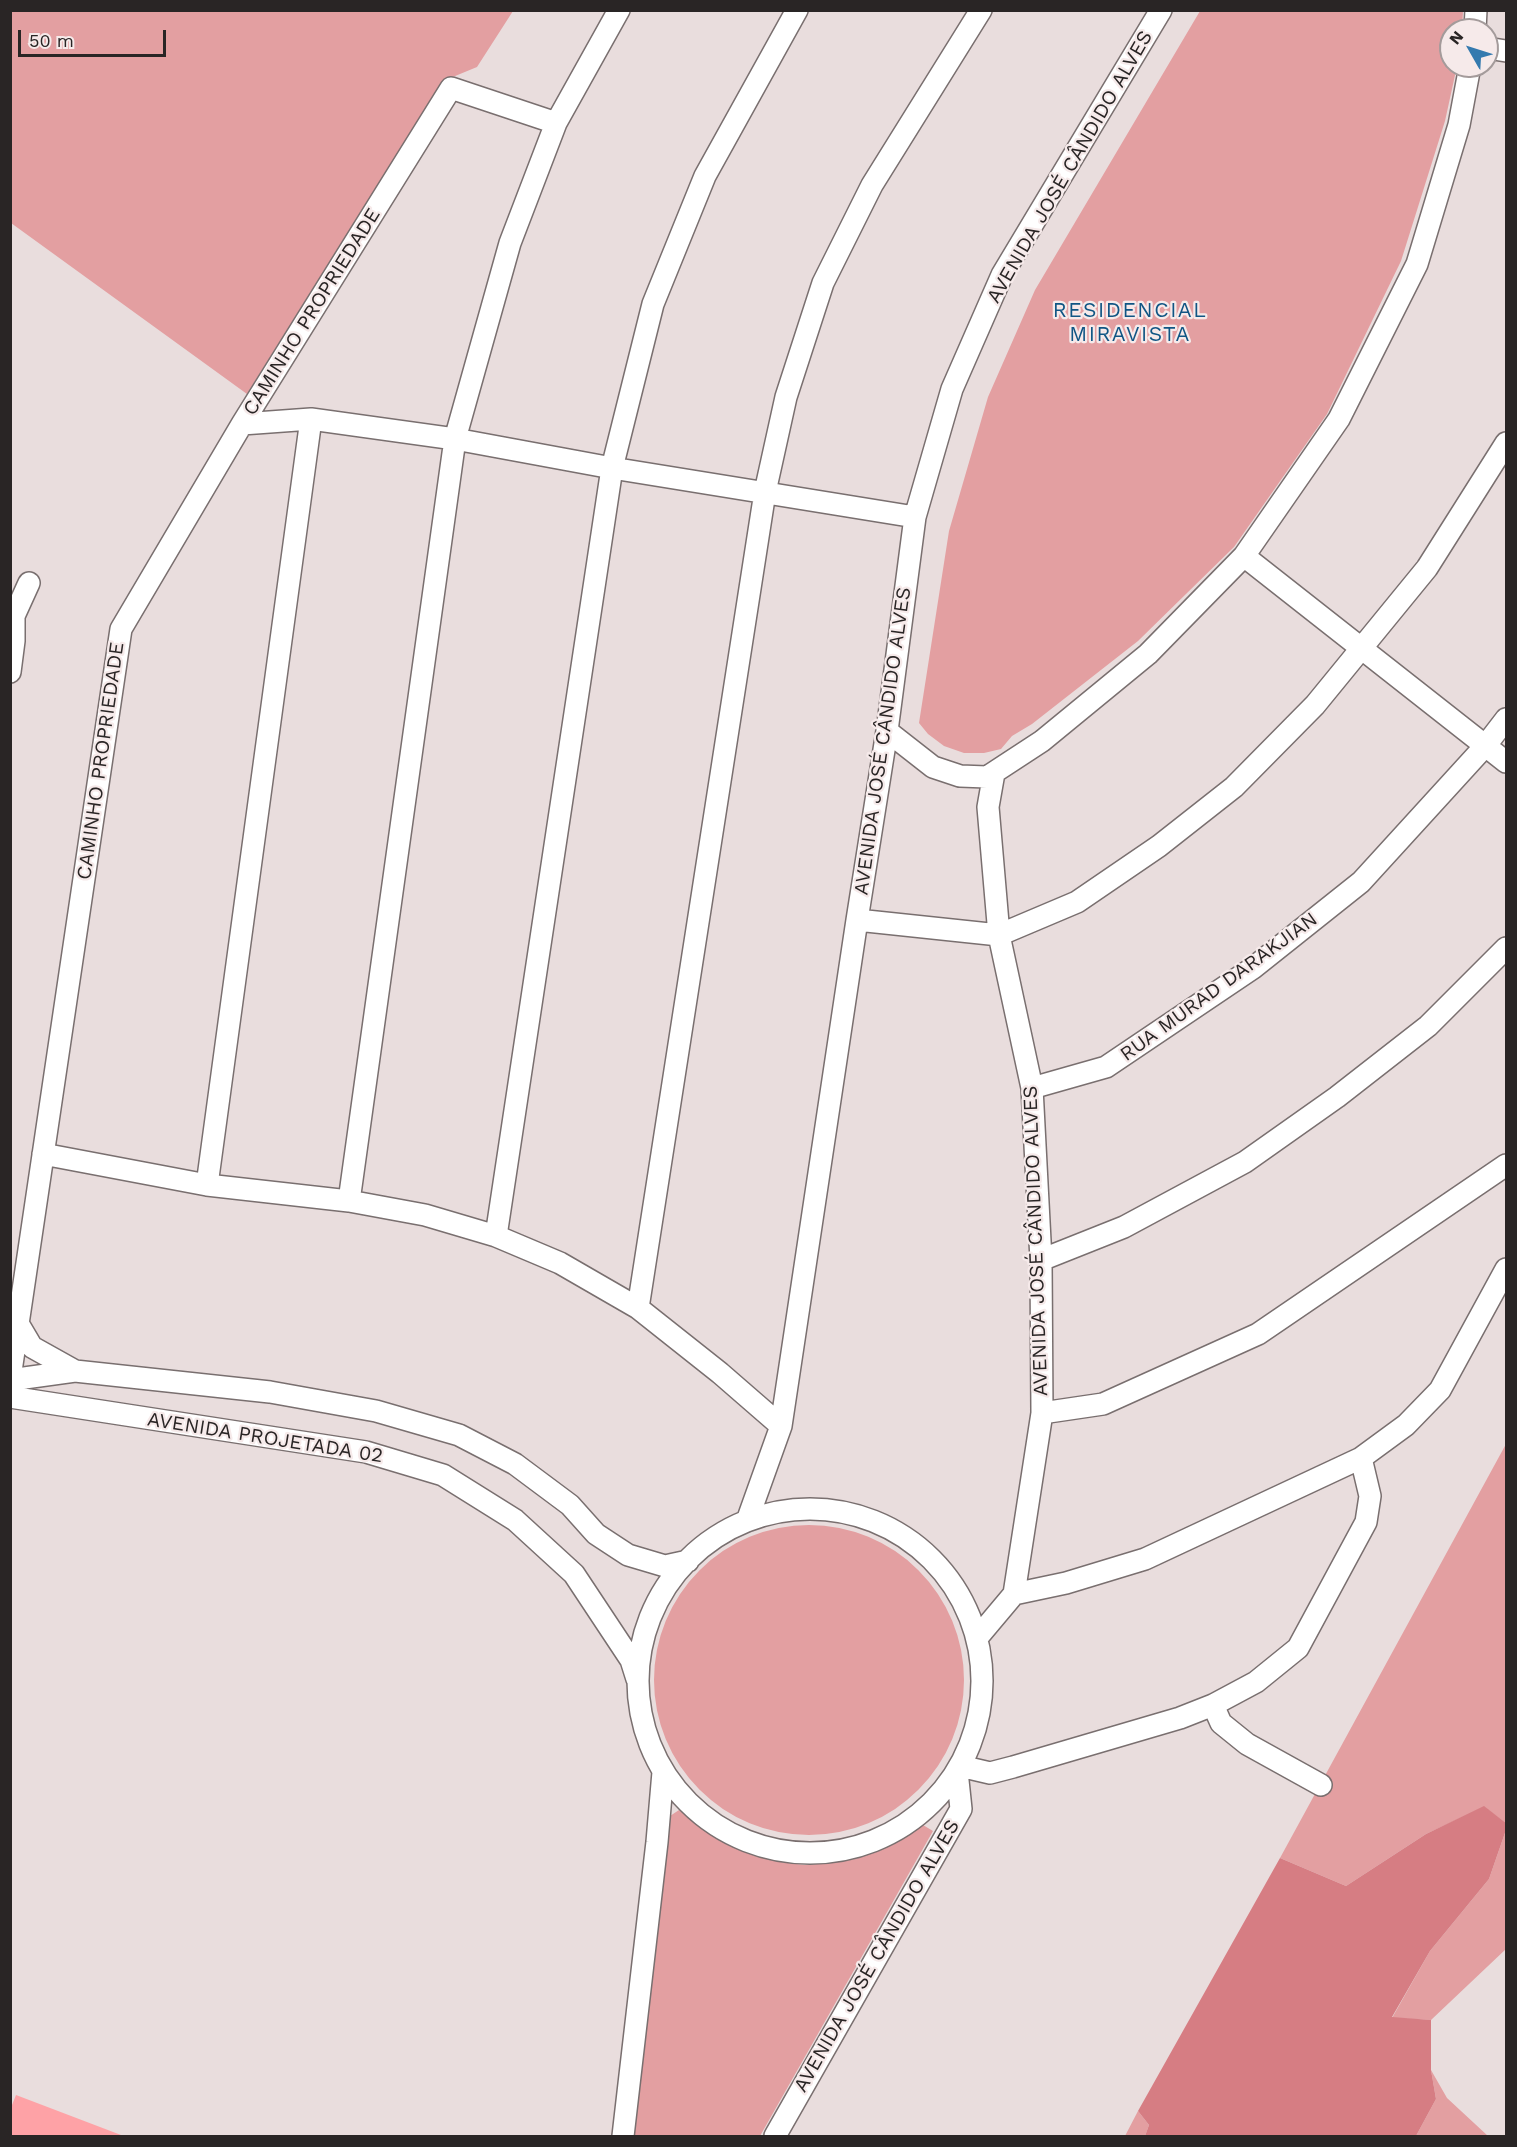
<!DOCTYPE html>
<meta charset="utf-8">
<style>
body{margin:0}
#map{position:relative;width:1517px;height:2147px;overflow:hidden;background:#e9dddd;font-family:"Work Sans",sans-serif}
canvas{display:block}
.frame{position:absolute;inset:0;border:12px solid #292525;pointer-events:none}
.north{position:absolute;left:1439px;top:18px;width:60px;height:60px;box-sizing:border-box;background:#f6eaea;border:2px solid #a49b9b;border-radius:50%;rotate:309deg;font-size:16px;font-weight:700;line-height:24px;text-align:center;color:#292525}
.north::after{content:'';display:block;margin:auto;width:21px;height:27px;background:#347aaf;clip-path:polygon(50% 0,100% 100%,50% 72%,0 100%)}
.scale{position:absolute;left:18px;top:30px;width:148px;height:27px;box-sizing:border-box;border:3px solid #292525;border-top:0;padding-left:8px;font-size:18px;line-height:21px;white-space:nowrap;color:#292525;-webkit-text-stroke:4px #f6eaea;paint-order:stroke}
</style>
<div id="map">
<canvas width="1517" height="2147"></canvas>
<div class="frame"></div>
<div class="north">N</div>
<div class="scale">50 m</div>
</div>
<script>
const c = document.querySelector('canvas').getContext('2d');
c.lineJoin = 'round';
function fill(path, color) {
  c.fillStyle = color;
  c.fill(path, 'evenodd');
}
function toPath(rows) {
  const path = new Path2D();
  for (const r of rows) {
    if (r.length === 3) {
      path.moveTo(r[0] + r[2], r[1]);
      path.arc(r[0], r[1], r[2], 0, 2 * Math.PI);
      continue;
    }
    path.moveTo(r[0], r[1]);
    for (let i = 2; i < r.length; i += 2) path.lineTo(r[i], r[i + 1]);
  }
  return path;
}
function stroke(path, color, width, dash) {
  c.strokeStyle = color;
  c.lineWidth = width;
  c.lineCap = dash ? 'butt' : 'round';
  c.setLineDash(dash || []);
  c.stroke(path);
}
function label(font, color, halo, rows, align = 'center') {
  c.font = font + ' "Work Sans",sans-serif';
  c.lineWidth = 4.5;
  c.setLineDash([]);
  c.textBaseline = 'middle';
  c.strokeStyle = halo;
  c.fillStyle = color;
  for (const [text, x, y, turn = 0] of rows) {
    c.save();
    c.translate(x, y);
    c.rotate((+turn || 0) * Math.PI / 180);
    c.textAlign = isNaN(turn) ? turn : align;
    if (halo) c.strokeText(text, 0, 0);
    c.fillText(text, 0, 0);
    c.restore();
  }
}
fill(toPath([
 [11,11,513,11,477,67,443,81,247,394,11,223],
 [1200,11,1463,11,1462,30,1451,30,1451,66,1457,66,1445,121,1401,261,1327,414,1234,547,1138,641,1032,724,1012,736,1001,749,984,753,964,753,944,746,928,734,919,723,949,531,988,397,1035,290],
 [1506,1444,1506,1823,1484,1807,1426,1834,1346,1886,1280,1858],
 [809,1680,155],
 [679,1810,710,1834,732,1846,755,1856,780,1862,805,1865,830,1863,855,1859,879,1851,902,1839,923,1825,933,1831,760,2136,634,2136,670,1816],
 [1506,1830,1506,1949,1431,2020,1392,2018,1430,1951,1489,1879],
 [1431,2070,1447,2098,1488,2136,1416,2136,1436,2099],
 [1138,2111,1149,2125,1145,2136,1125,2136]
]), '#e39fa1');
fill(toPath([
 [1484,1806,1506,1823,1506,1830,1489,1879,1430,1951,1392,2017,1431,2020,1431,2070,1436,2099,1416,2136,1145,2136,1149,2125,1138,2111,1280,1858,1346,1886,1426,1834]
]), '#d67d83');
fill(toPath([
 [16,2095,121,2135,120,2136,10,2136,10,2110]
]), '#fea2a6');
const minor = toPath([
 [1475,30,1476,10],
 [1487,48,1506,51],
 [242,424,311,419,455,439,612,468,915,517],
 [1244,556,1506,762],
 [10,672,14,641,14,616,29,583],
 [887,731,933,767,960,776,987,777,1042,741,1148,654,1244,556,1339,419,1417,264,1459,125,1470,66],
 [857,920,999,935,1077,902,1159,846,1234,787,1315,705,1427,568,1506,443],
 [1032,1088,1106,1067,1253,968,1361,882,1486,745,1506,719],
 [43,1154,207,1185,349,1201,425,1215,496,1236,560,1263,638,1308,720,1373,781,1426],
 [207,1185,311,419],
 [349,1201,455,439,510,243,556,123,619,10],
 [496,1236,612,468,653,304,705,176,797,10],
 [1041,1260,1124,1227,1245,1162,1337,1097,1428,1026,1506,948],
 [638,1308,765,492,786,397,823,283,872,185,981,10],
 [19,1325,32,1347,75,1371],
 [10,1378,121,629,242,424,451,88,556,123],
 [10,1380,75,1371,270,1392,376,1411,459,1435,515,1464,570,1505,596,1534,628,1555,665,1566,688,1561],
 [10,1397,366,1452,443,1475,515,1520,574,1574,631,1660,637,1679],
 [1042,1413,1103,1404,1258,1334,1506,1165],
 [810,1681,172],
 [747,1521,781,1426,857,920,887,731,915,517,952,389,1002,275,1161,10],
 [1014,1594,1066,1583,1145,1559,1361,1458,1406,1425,1440,1390,1506,1269],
 [977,1638,1014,1594,1042,1413,1041,1260,1032,1088,999,935,988,807,994,773],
 [1213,1705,1221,1723,1247,1744,1321,1785],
 [960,1766,990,1773,1013,1767,1180,1718,1213,1705,1256,1682,1298,1648,1366,1522,1370,1496,1361,1458],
 [623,2136,657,1842,663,1772],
 [775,2136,961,1809,957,1771]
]);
stroke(minor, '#796f6f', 24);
stroke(minor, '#fff', 21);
label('20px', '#292525', '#f6eaea', [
 ["AVENIDA JOSÉ CÂNDIDO ALVES",1070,167,-60],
 ["CAMINHO PROPRIEDADE",312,312,-58],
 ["AVENIDA JOSÉ CÂNDIDO ALVES",883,741,-82],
 ["CAMINHO PROPRIEDADE",101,761,-82],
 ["RUA MURAD DARAKJIAN",1219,987,-36],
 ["AVENIDA JOSÉ CÂNDIDO ALVES",1036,1241,-92],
 ["AVENIDA PROJETADA 02",265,1438,9],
 ["AVENIDA JOSÉ CÂNDIDO ALVES",877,1956,-60]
]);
c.letterSpacing = '1.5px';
label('21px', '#105584', '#f6eaea', [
 ["RESIDENCIAL",1130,311],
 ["MIRAVISTA",1130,335]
]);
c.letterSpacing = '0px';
</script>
